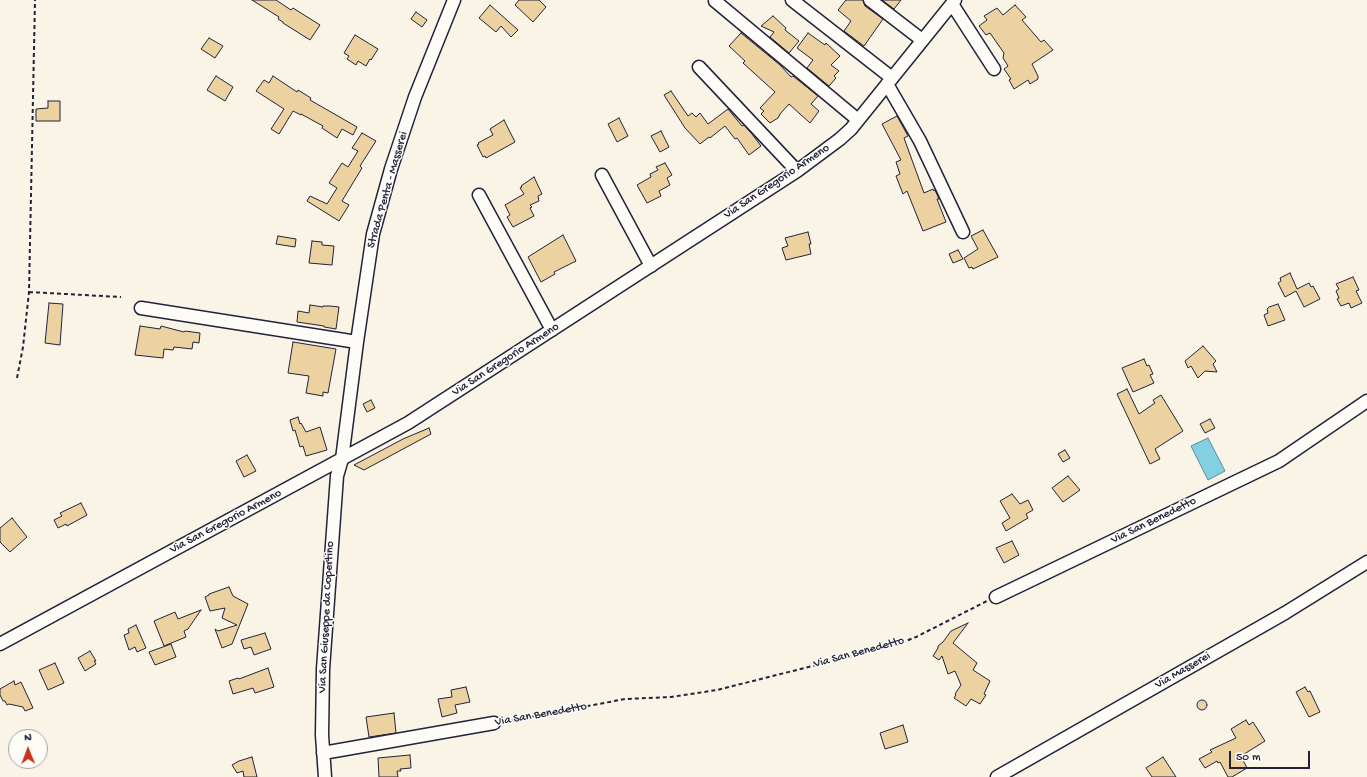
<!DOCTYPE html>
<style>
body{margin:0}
#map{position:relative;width:1367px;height:777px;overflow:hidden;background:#faf4e6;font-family:"Gochi Hand",sans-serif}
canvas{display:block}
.north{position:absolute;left:8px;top:729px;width:40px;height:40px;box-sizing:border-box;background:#fdfcf7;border:1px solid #a5a5ac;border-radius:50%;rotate:359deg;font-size:11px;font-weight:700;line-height:16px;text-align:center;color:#22223b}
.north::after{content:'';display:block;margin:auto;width:14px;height:18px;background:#c8321e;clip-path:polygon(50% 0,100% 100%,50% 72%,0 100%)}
.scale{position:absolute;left:1229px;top:751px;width:81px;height:18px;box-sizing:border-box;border:2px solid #22223b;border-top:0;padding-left:5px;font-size:12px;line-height:14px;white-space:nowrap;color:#22223b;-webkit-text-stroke:3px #fdfcf7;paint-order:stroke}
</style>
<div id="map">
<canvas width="1367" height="777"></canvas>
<div class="north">N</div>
<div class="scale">50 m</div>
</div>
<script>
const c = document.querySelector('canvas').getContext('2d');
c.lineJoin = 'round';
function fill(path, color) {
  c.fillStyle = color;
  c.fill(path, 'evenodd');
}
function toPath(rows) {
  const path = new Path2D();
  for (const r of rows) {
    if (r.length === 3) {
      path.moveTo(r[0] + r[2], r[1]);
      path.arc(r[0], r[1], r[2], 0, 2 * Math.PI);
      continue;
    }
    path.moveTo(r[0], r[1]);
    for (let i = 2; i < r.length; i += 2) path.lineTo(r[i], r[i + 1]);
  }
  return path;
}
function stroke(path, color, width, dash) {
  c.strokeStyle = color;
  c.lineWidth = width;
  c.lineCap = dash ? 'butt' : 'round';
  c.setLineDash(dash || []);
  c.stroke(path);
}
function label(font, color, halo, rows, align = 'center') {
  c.font = font + ' "Gochi Hand",sans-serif';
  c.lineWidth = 3;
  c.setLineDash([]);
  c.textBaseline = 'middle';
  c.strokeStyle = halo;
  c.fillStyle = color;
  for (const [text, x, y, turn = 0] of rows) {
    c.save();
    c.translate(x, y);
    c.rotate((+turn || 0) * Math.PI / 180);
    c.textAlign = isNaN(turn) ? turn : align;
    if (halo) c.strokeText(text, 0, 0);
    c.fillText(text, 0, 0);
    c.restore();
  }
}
const water = toPath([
 [1208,438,1225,471,1208,480,1191,446,1208,438]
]);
fill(water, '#83d0e2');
stroke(water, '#5c8a9f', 1);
const building = toPath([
 [252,0,276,0,291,10,293,8,320,25,310,40,283,23,283,22,278,19,279,17,252,0],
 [519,0,539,0,546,7,533,22,515,5,519,0],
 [846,0,863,0,865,6,883,19,864,46,844,31,851,21,838,10,846,0],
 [882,0,901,0,894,9,882,0],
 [490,5,518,30,511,37,501,26,496,32,479,18,490,5],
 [1015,5,1026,17,1022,20,1041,42,1044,40,1053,50,1032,64,1038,76,1038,79,1030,84,1028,80,1014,89,1009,80,1011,79,1004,69,1008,66,1003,58,1004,53,990,33,986,35,979,26,987,20,984,16,997,8,1003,15,1015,5],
 [416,12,427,20,422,27,411,19,416,12],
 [773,16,786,28,785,30,799,41,789,53,770,37,774,32,761,26,773,16],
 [741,33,780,65,791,77,793,76,818,96,811,104,819,111,810,123,789,104,780,114,778,118,770,123,761,114,764,111,760,108,775,92,743,63,745,61,729,46,741,33],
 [808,33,825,45,826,43,840,56,831,65,839,71,834,76,836,78,829,86,807,68,813,60,797,48,808,33],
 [355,35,378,49,371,60,370,59,366,66,358,61,356,65,347,59,349,56,344,53,355,35],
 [209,38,223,46,215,58,201,49,209,38],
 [216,76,233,87,225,101,207,90,216,76],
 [273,76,297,92,298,90,311,98,310,100,357,127,353,135,342,129,337,138,322,128,323,126,301,114,301,115,293,111,279,134,271,129,284,109,256,91,264,80,269,83,273,76],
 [671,91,688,116,692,113,696,117,700,113,708,124,728,109,742,126,744,125,752,134,761,146,749,155,737,138,735,139,725,126,710,138,709,137,700,144,685,128,664,95,671,91],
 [48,101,60,101,60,121,36,121,36,109,48,108,48,101],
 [897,116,908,136,904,138,924,193,933,189,934,191,935,190,939,199,937,199,946,222,923,231,907,191,903,194,896,176,900,174,896,162,901,160,882,124,897,116],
 [619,118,628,136,617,142,608,124,619,118],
 [504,120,515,142,486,158,485,156,483,157,477,145,479,144,478,143,493,135,490,129,504,120],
 [661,131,669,147,660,152,651,136,661,131],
 [362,133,376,141,360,166,362,168,342,201,349,205,339,221,307,201,310,196,327,204,337,188,329,183,342,163,348,167,358,151,352,148,362,133],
 [665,163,672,175,667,178,670,185,659,191,661,196,647,203,637,185,651,177,650,174,658,170,656,167,665,163],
 [534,177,542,194,538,196,539,201,530,205,532,207,530,208,534,216,513,227,507,217,510,215,505,205,524,194,520,188,522,187,521,186,534,177],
 [983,230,998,257,973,269,972,267,969,268,964,258,978,249,971,236,983,230],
 [808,232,811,244,809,244,811,254,786,260,782,248,788,246,785,238,808,232],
 [563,235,576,261,554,272,555,274,541,282,528,257,563,235],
 [278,236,296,239,295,247,276,244,278,236],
 [312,241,322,242,322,245,334,246,332,265,309,263,312,241],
 [958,250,963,259,953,263,949,254,958,250],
 [1290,273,1297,289,1309,283,1311,287,1313,286,1320,299,1304,307,1296,291,1285,297,1278,283,1281,281,1280,278,1290,273],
 [1353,277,1359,290,1356,291,1362,303,1351,308,1349,303,1341,306,1337,299,1339,298,1336,291,1339,289,1336,284,1353,277],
 [49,303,63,304,60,345,45,343,49,303],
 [1278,304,1285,320,1268,326,1264,315,1268,313,1267,309,1269,307,1278,304],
 [310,305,323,307,323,306,330,306,339,307,336,329,324,327,324,326,297,322,298,311,309,313,310,305],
 [140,326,160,329,161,326,184,332,185,331,200,333,199,343,193,342,192,349,174,347,173,350,164,349,163,358,135,355,140,326],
 [293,342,336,349,328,393,323,392,323,396,306,393,309,376,288,373,293,342],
 [1203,346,1216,361,1213,364,1217,372,1205,371,1198,378,1191,366,1188,368,1185,361,1203,346],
 [1144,359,1147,366,1149,365,1153,374,1150,375,1154,383,1133,392,1122,368,1144,359],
 [1127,389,1139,414,1155,403,1153,400,1161,395,1183,431,1155,449,1160,459,1150,464,1117,394,1127,389],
 [371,400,375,408,367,412,363,404,371,400],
 [298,417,300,424,301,423,306,432,320,427,327,450,306,456,303,446,300,447,295,430,293,431,290,420,298,417],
 [1210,419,1215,428,1205,433,1200,424,1210,419],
 [429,428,431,434,364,470,354,465,403,439,429,428],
 [1065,450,1070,458,1063,462,1058,454,1065,450],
 [247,455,256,471,244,477,236,461,247,455],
 [1068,476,1080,490,1063,502,1052,488,1068,476],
 [1012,494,1020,504,1028,500,1033,510,1026,514,1028,518,1006,531,1002,523,1010,518,1000,501,1012,494],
 [81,503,87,515,67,526,66,524,58,528,54,520,62,516,60,513,81,503],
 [12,518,27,537,10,552,0,542,0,528,12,518],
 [1012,541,1019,555,1004,563,996,548,1012,541],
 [229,587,233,596,248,604,232,644,222,648,215,629,218,631,237,625,222,618,225,608,210,611,205,597,209,595,209,594,229,587],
 [201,610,188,629,184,631,186,637,164,646,154,621,175,612,178,619,201,610],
 [968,623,953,643,977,663,973,670,990,681,984,694,986,695,980,704,971,699,966,706,954,698,956,695,955,694,961,685,955,671,948,674,942,656,939,660,933,656,938,648,938,646,943,642,951,631,968,623],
 [136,625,146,648,137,652,135,647,129,650,124,635,129,633,128,629,136,625],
 [265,633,271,649,254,655,251,647,244,649,241,640,265,633],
 [171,644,176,657,155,665,149,652,171,644],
 [90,651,96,661,94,661,96,664,85,671,78,658,90,651],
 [55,663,64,683,48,690,39,670,55,663],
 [268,668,274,687,255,693,253,688,233,694,229,681,238,678,239,679,268,668],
 [14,681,15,685,21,682,33,708,25,711,23,707,9,704,7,705,5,701,3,701,0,695,0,689,14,681],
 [466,687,470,702,455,705,457,713,442,717,438,699,452,697,451,690,466,687],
 [1305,687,1308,692,1310,691,1320,712,1309,717,1296,692,1305,687],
 [1202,705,5],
 [394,713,396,733,369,737,366,717,394,713],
 [1246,720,1249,725,1253,722,1265,741,1241,756,1247,768,1232,777,1228,777,1220,762,1218,763,1217,761,1205,768,1199,759,1212,752,1210,750,1236,738,1231,729,1246,720],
 [903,725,908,742,885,749,880,733,903,725],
 [410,755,411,768,400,769,401,771,397,771,398,777,379,777,378,758,410,755],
 [252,757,257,777,244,777,243,771,237,773,232,765,239,761,252,757],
 [1163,757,1176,777,1152,777,1146,768,1163,757]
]);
fill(building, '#edd2a1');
stroke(building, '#22223b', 1);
const minor = toPath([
 [792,0,892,78],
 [870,0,922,40],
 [715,1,858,120],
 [952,4,994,69],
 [699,67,797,171],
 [887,84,920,141,963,232],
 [602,175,651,266],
 [479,195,552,330],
 [141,308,357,342],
 [996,597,1279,461,1367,401],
 [0,644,408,423,797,171,840,139,851,129,955,0],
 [323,753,494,723],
 [325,777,322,735,323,669,337,476,342,459,357,342,373,234,391,169,415,97,454,0],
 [997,777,1285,613,1367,562]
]);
stroke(minor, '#22223b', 15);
stroke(toPath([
 [29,292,121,297],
 [17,378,23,347,29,292,35,0],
 [504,722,625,699,671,697,717,690,896,645,916,637,987,601]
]), '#22223b', 2, [4, 3]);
stroke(minor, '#fdfcf7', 12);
label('12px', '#22223b', '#fdfcf7', [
 ["Via San Gregorio Armeno",777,182,-34],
 ["Strada Penta - Masserei",388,190,-74],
 ["Via San Gregorio Armeno",506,360,-33],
 ["Via San Benedetto",1154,521,-26],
 ["Via San Gregorio Armeno",226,522,-28],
 ["Via San Giuseppe da Copertino",327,617,-87],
 ["Via San Benedetto",859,653,-15],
 ["Via Masserei",1183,671,-30],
 ["Via San Benedetto",541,715,-10]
]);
</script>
